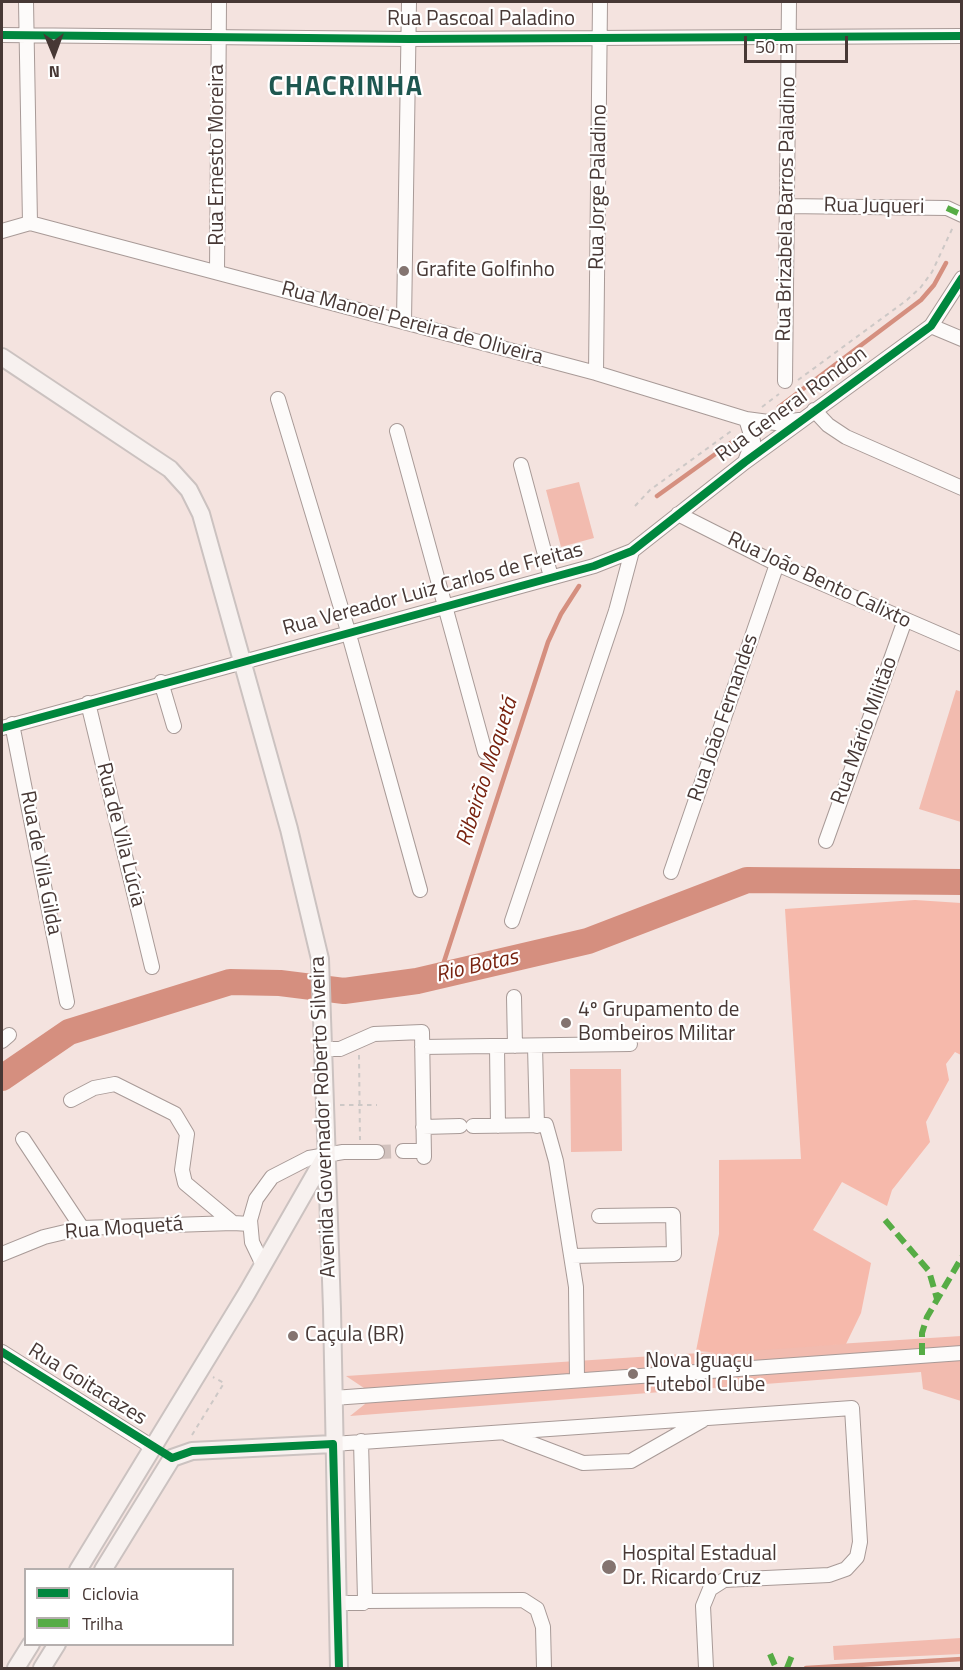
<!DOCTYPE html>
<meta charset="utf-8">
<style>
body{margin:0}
#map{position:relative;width:963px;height:1670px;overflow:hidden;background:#f4e3df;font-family:"Titillium Web",sans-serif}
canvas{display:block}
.frame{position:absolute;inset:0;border:3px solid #473835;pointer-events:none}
.legend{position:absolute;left:24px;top:1568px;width:210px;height:78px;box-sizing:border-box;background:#fff;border:2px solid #b5afae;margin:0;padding:8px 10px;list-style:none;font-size:18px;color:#473835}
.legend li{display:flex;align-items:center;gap:12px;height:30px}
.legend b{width:30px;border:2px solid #b5afae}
.north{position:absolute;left:24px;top:24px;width:60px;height:60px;-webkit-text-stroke:4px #fff;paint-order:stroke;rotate:179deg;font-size:16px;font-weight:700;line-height:24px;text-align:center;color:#473835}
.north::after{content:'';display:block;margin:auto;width:21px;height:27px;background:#473835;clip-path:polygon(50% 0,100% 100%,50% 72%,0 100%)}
.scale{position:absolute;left:744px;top:36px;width:104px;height:27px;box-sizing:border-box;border:3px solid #473835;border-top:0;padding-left:8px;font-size:18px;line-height:21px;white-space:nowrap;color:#473835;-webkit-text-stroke:4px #fff;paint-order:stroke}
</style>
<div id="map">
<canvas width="963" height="1670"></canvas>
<div class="frame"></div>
<ul class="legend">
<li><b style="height:8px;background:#00873e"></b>Ciclovia</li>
<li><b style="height:8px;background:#56ac45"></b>Trilha</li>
</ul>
<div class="north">N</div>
<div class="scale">50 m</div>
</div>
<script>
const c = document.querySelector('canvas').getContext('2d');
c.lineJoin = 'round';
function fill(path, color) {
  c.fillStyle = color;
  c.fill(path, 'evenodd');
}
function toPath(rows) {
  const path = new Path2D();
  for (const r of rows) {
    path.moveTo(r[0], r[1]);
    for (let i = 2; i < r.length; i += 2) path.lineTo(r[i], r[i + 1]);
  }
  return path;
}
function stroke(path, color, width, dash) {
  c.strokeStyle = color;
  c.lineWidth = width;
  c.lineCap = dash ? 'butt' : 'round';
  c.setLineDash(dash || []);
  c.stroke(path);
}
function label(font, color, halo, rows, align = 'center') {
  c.font = font + ' "Titillium Web",sans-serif';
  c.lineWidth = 4.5;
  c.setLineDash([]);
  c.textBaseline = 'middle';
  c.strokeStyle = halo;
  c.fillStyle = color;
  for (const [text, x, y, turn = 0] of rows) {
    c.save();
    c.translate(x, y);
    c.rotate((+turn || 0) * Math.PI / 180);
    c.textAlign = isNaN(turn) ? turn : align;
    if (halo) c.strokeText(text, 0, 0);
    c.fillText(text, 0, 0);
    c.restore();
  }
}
fill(toPath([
 [579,482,594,538,561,547,546,490],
 [956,690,962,692,961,822,919,809],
 [570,1069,621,1069,622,1151,571,1152],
 [961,1336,961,1401,923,1389,921,1372,350,1416,365,1404,364,1388,346,1376],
 [961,1638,961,1654,834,1660,833,1646]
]), '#f2bbaf');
fill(toPath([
 [915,900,961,903,961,1055,955,1052,946,1064,949,1080,926,1122,930,1142,892,1190,887,1206,842,1182,813,1230,871,1263,861,1313,846,1344,722,1353,696,1351,719,1234,719,1160,801,1159,785,909]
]), '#f6b9ab');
stroke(toPath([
 [779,407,921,300,934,285,946,263],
 [657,496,739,437],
 [440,974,548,642,561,614,579,586],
 [806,1668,962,1659]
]), '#d58f7f', 4.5);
stroke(toPath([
 [2,1078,69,1032,230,982,280,983,344,991,417,981,588,941,747,880,962,882]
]), '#d58f7f', 26);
stroke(toPath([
 [377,1152,403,1151]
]), '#d1c1bd', 14, [14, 7]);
const minor = toPath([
 [26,2,30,223],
 [2,35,409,39,962,36],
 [785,206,947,208,962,215],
 [30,223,596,373,746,419,776,423,799,420],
 [2,231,30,223],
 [217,272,219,2],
 [404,321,409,2],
 [931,326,962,339],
 [596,373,600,2],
 [785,381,789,2],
 [278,399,348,631,420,890],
 [814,410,828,425,846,437,962,488],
 [397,431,485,752],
 [746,459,753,441,746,419],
 [521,465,551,577],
 [678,514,777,564,962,644],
 [161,682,174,726],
 [88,703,152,967],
 [12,724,67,1002],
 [2,728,594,566,632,551,745,462,931,326,962,278],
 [826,841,905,620],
 [671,872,777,564],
 [512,921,616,611,632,551],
 [514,997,515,1046],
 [2,1041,9,1035],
 [497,1046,498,1126],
 [535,1046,537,1126],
 [422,1047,630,1044],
 [325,1049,340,1049,374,1034,422,1032,424,1157],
 [71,1100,94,1088,115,1084,175,1114,187,1134,182,1170,185,1183,233,1223],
 [473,1126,546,1125,556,1161,576,1287,577,1380],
 [423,1127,460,1126],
 [23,1139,82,1228],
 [403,1151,424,1151],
 [2,1254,44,1237,82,1228,233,1223,250,1224],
 [571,1256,674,1254,673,1215,599,1216],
 [263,1265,252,1242,250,1220,256,1199,272,1177,309,1158,343,1152,377,1152],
 [2,1352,154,1448],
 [333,1398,962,1353],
 [507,1434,583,1463,631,1461,703,1420],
 [333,1444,852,1408,860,1542,857,1557,846,1569,829,1575,724,1580,710,1589,703,1606,706,1668],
 [365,1601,523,1600,537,1609,543,1627,544,1668],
 [337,1603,363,1603,365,1599,361,1441]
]);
const major = toPath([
 [2,357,170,469,189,490,201,514,289,829,320,959,332,1309,339,1668],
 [172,1458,192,1451,333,1444],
 [78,1570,247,1293,326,1155],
 [103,1570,172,1458],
 [16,1668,31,1644],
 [42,1668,57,1644]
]);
stroke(minor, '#a89a97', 16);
stroke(major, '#cbc2c0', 20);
stroke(toPath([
 [798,380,907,300,921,287,932,272,953,227],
 [762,407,779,394],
 [635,506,650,490,734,429],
 [359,1055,360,1140],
 [340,1105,377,1105],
 [192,1435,224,1383,213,1377]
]), '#cdc8c6', 2, [4.5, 4.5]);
stroke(minor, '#fdfbfa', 14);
stroke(major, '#f7f1ef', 16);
stroke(toPath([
 [947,208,962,215],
 [885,1220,929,1271,937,1299],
 [922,1355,922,1333,927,1317,962,1257],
 [770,1654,776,1668],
 [787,1668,793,1653]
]), '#56ac45', 6, [12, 6]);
stroke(toPath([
 [2,35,409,39,962,36],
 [2,728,594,566,632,551,745,462,931,326,962,278],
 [2,1352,172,1458,192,1451,333,1444,339,1668]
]), '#00873e', 8);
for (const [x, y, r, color] of [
 [404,271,6,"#847470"],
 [566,1023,6,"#847470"],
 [293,1336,6,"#847470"],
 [633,1374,6,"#847470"],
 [609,1567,8,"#847470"]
]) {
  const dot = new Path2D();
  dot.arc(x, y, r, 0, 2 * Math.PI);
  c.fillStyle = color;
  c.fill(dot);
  stroke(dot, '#fff', 2);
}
label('21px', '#473835', '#fff', [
 ["Rua Pascoal Paladino",481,20],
 ["Rua Ernesto Moreira",218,155,-90],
 ["Rua Jorge Paladino",599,187,-89],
 ["Rua Juqueri",874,207,1],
 ["Rua Brizabela Barros Paladino",787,209,-89],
 ["Rua Manoel Pereira de Oliveira",412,324,15],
 ["Rua General Rondon",792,405,-36],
 ["Rua João Bento Calixto",819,581,25],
 ["Rua Vereador Luiz Carlos de Freitas",433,590,-15],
 ["Rua João Fernandes",724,718,-71],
 ["Rua Mário Militão",865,731,-70],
 ["Rua de Vila Lúcia",120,835,76],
 ["Rua de Vila Gilda",40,863,79],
 ["Avenida Governador Roberto Silveira",324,1117,-92],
 ["Rua Moquetá",124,1229,-4],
 ["Rua Goitacazes",87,1385,32]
]);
label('21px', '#473835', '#fff', [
 ["Grafite Golfinho",416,271],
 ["4º Grupamento de",578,1011],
 ["Bombeiros Militar",578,1035],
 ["Caçula (BR)",305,1336],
 ["Nova Iguaçu",645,1362],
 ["Futebol Clube",645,1386],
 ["Hospital Estadual",622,1555],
 ["Dr. Ricardo Cruz",622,1579]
], 'left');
label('italic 22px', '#782310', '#fff', [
 ["Ribeirão Moquetá",488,772,-72],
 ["Rio Botas",477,967,-13]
]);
c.letterSpacing = '1.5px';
label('bold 27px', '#1e5750', '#fff', [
 ["CHACRINHA",346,88]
]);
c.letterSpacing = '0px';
</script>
